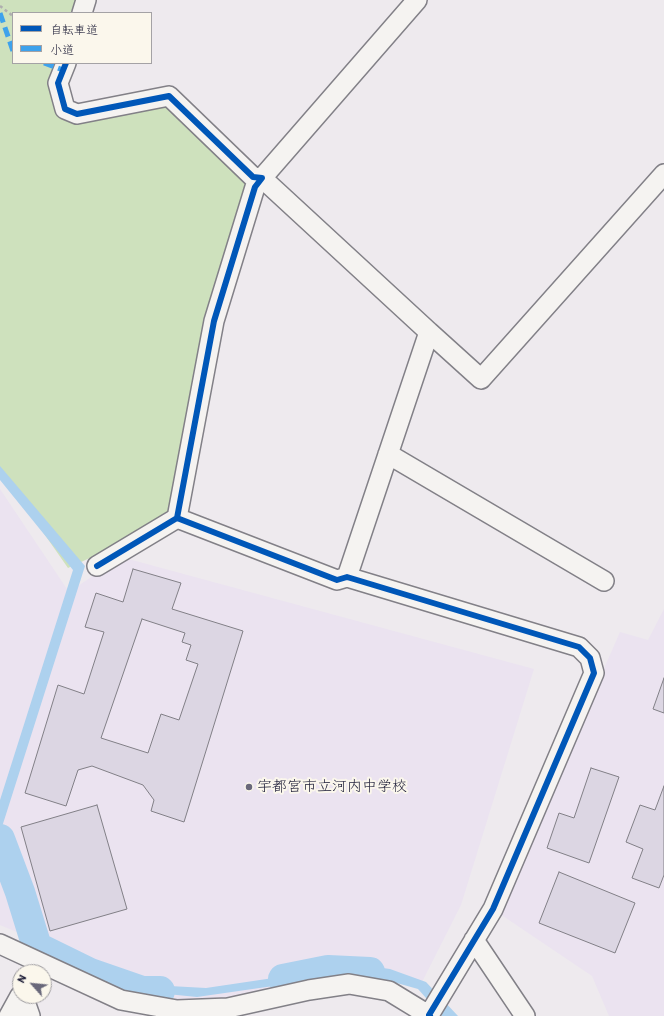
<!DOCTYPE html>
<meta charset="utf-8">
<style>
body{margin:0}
#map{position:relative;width:664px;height:1016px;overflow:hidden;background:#eeeaee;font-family:Itim,"Klee One",sans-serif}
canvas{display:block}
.legend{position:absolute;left:12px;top:12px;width:140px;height:52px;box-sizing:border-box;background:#fbf7ec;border:1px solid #a4a2a5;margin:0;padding:5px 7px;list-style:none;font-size:12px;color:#22223b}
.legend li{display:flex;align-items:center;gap:8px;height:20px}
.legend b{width:20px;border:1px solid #a4a2a5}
.north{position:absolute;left:12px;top:964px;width:40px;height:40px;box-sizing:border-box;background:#fbf7ec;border:1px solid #a4a2a5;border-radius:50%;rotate:297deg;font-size:11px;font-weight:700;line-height:16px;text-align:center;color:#22223b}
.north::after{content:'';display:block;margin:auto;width:14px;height:18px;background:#69687a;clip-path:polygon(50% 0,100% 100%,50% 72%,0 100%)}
</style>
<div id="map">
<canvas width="664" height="1016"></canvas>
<ul class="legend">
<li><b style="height:5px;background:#0057b8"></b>自転車道</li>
<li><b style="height:5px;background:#3ea2ec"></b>小道</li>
</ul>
<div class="north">N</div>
</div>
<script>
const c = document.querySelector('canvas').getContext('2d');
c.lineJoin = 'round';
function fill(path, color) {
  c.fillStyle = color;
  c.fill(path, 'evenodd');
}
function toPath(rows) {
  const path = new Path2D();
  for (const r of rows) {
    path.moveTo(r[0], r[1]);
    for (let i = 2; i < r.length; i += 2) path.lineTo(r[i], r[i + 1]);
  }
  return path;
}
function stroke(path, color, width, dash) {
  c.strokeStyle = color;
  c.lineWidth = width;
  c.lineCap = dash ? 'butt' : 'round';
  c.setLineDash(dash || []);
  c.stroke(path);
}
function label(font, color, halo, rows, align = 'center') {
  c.font = font + ' Itim,"Klee One",sans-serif';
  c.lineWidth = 4;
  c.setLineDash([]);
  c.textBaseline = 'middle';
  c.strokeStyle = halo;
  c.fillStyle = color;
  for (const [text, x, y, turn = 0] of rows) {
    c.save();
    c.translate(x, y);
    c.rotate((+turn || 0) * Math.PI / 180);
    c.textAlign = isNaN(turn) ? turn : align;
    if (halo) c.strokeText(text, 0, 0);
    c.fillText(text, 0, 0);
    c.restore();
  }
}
fill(toPath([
 [0,489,69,592,121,557,534,669,461,905,420,986,360,969,190,1005,0,925],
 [664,609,664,1016,609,1016,592,976,497,912,620,632,648,640]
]), '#ebe3f0');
fill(toPath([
 [0,0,86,0,82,13,13,13,13,63,66,63,65,109,169,96,253,177,177,518,68,568,24,505,0,476]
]), '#cee1bd');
fill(toPath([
 [0,466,85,566,1,830,44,940,133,984,206,988,361,965,390,969,426,982,458,1016,442,1016,418,989,372,976,329,978,197,997,137,991,34,943,15,899,0,854,0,800,73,570,0,480]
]), '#add1ee');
stroke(toPath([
 [0,839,20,892,37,947,90,973,142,991,160,991],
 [283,979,328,970,370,972]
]), '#add1ee', 30);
const building = toPath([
 [133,569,181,583,172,609,243,631,184,822,151,811,154,800,143,785,92,766,78,770,66,806,25,793,58,685,84,694,104,632,85,627,96,593,123,602,133,569],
 [142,619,185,633,182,642,191,645,186,660,198,664,179,720,161,714,148,753,101,738,142,619],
 [664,678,664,713,653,709,664,678],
 [591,768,619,777,589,863,547,848,559,813,574,818,591,768],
 [664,786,664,875,659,888,632,878,643,849,626,842,640,805,655,810,664,786],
 [97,805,127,909,50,931,21,827,97,805],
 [559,872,635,903,615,953,539,923,559,872]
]);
fill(building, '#dcd6e3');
stroke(building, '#828087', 1);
const minor = toPath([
 [417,0,262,178,429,332],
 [82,13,86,0],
 [66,63,58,83,65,109,77,114,169,96,253,177,262,178,255,187,214,321,177,518,97,566],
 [388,454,604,581],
 [177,518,337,580,347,577,579,647,590,658,594,673,493,909,429,1015],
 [347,577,429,332,481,379,664,174],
 [474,940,525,1016],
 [0,944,121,1000,177,1010,228,1008,309,990,349,984,389,991,430,1016],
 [23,996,30,1016],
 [9,1016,20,996]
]);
stroke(minor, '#828087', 22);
stroke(toPath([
 [0,6,13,16]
]), '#afaeaf', 2.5, [3, 3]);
stroke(minor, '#f5f3f1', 19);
stroke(toPath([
 [0,13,13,51],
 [44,63,63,70]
]), '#3ea2ec', 5, [10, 5]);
stroke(toPath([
 [66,63,58,83,65,109,77,114,169,96,253,177,262,178,255,187,214,321,177,518,97,566],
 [177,518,337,580,347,577,579,647,590,658,594,673,493,909,429,1015,430,1016]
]), '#0057b8', 6);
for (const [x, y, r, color] of [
 [249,787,4,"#69687a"]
]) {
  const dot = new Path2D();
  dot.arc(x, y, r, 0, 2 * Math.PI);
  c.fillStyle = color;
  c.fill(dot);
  stroke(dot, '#fbf7ec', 1.5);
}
label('15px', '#22223b', '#fbf7ec', [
 ["宇都宮市立河内中学校",257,787]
], 'left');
</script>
